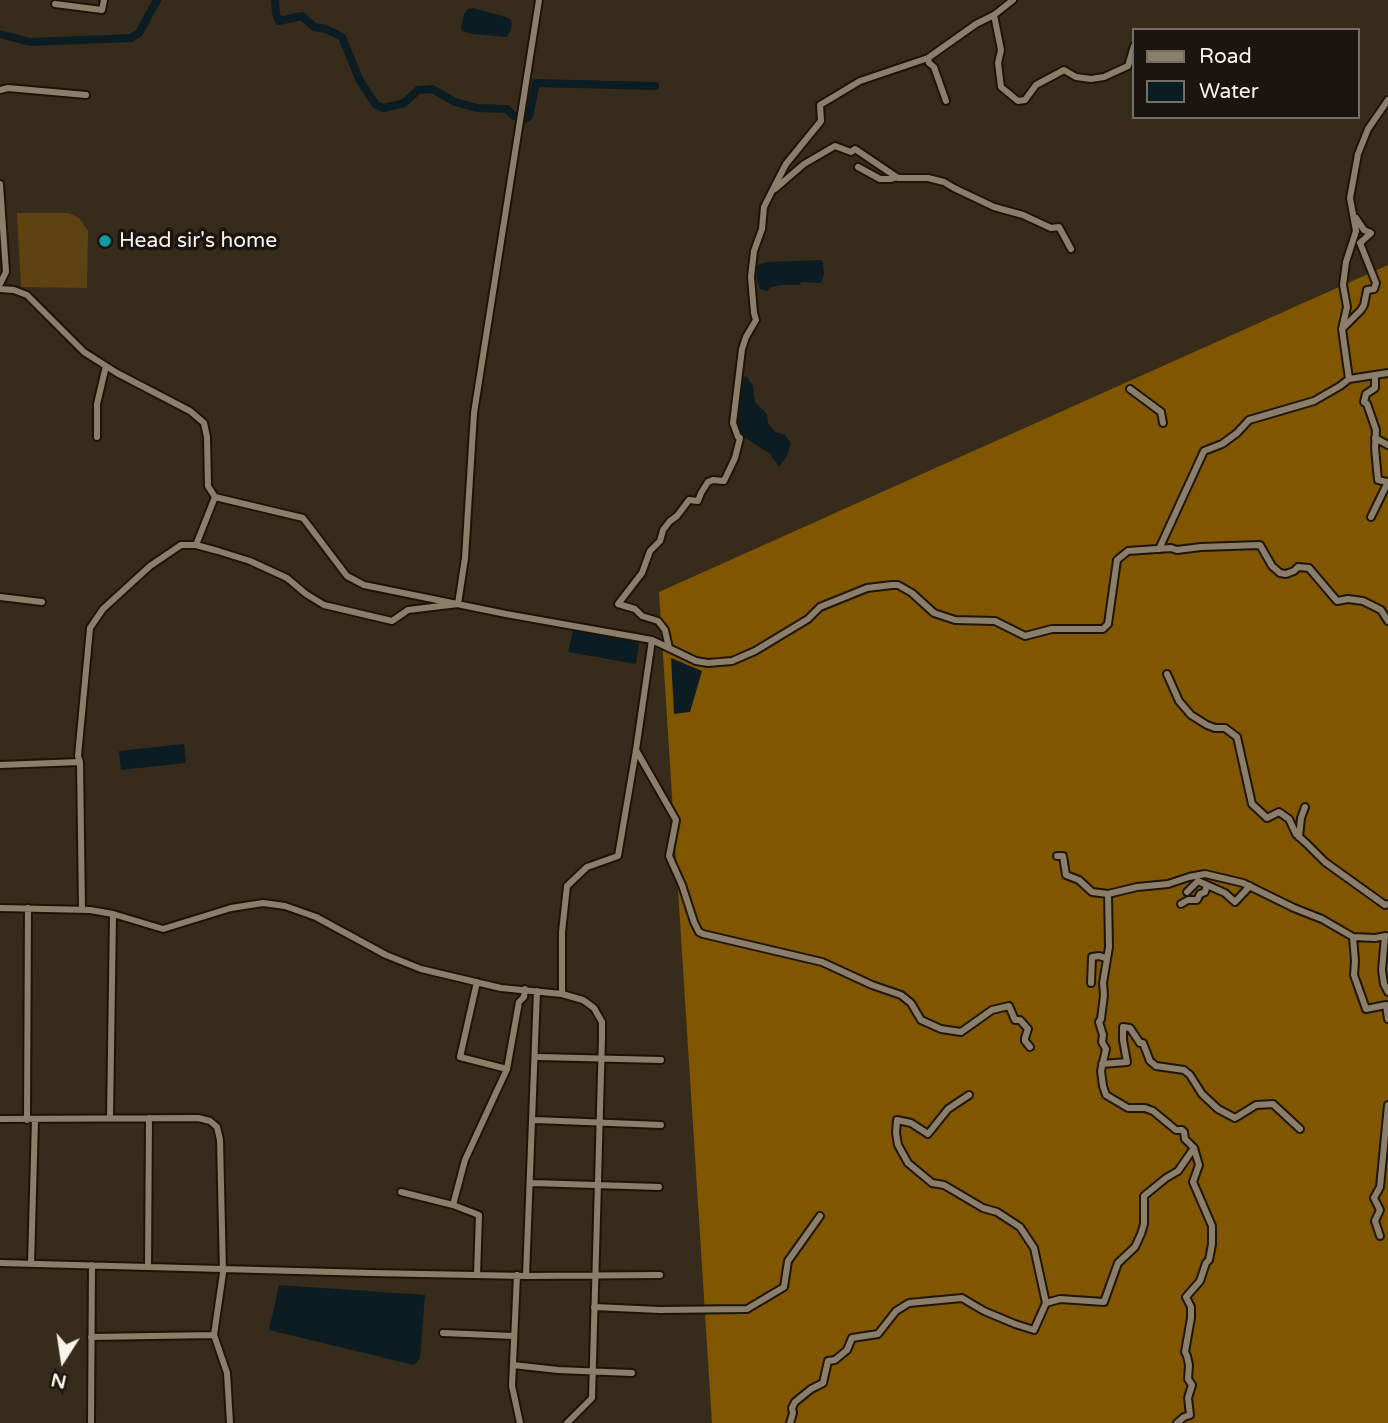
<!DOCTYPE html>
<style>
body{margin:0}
#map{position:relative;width:1388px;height:1423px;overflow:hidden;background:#372c1b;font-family:"Varela Round",sans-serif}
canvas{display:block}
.legend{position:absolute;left:1132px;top:28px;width:228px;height:91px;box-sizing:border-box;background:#1a150e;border:2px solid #746e66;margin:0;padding:9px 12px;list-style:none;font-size:21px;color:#fbf3e9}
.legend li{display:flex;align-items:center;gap:14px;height:35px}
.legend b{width:35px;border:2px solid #746e66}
.north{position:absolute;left:28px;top:1325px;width:70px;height:70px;-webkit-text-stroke:5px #1a150e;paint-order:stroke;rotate:192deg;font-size:19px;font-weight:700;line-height:28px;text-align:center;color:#fbf3e9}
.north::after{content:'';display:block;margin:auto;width:24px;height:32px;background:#fbf3e9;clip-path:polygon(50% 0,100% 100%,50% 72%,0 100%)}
</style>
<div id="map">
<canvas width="1388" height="1423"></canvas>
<ul class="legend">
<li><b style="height:9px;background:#8b7e6b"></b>Road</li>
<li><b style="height:19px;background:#0b1d22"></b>Water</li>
</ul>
<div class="north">N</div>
</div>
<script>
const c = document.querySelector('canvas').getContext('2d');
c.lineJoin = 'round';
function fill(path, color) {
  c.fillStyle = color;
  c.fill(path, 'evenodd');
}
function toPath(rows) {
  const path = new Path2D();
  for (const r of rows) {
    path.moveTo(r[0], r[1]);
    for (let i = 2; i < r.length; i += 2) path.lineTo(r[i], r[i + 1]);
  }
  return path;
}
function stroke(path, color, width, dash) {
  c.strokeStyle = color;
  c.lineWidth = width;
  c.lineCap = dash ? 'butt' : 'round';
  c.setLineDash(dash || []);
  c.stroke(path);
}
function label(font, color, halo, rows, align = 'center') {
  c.font = font + ' "Varela Round",sans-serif';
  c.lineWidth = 7;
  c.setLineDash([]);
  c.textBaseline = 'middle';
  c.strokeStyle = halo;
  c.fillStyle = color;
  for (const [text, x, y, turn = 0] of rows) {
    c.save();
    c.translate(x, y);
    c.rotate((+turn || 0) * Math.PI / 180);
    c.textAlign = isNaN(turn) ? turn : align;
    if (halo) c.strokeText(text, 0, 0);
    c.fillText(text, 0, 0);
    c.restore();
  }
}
fill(toPath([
 [17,213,69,213,79,218,88,231,87,288,21,287]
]), '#5f4211');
fill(toPath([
 [1388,265,1388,1423,712,1423,659,592]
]), '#815600');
fill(toPath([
 [473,8,506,17,511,20,512,24,511,29,507,37,472,34,462,31,461,28,464,14,468,9],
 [821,260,823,263,824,274,821,283,801,282,800,285,780,285,771,287,767,291,760,289,757,279,757,265,767,262],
 [746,376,753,386,755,402,767,414,768,423,775,432,785,435,791,443,787,456,779,467,770,454,741,435,735,425,741,380],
 [573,630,639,642,636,664,568,652],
 [671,658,702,671,690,712,674,714],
 [184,744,186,763,121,770,119,751],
 [279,1285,425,1295,420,1358,414,1365,269,1330]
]), '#0b1d22');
stroke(toPath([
 [275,0,276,14,279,21,302,16,314,27,326,29,342,37,360,81,376,105,384,108,404,103,418,90,432,89,455,102,477,108,507,109,514,116],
 [0,34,30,42,131,38,139,33,157,0],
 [525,119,529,116,536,83,655,86]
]), '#0b1d22', 8);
const street = toPath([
 [55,4,102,10,104,0],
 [994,15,1001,50,998,63,1001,87,1018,101,1025,100,1036,85,1064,70,1076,77,1091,79,1104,77,1128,66,1134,46],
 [928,58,929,63,934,67,946,101],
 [0,90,8,88,86,95],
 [858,167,880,179,891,179,897,177],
 [0,184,6,272,0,284],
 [775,189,804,164,835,146,851,152,855,149,898,178,928,178,944,182,954,188,994,207,1023,215,1051,228,1059,227,1071,249],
 [0,289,14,290,27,295,84,352,117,373,190,411,204,423,207,437,208,486,215,497,303,518,347,576,364,585,506,614,652,640,696,661,708,663,732,661,755,651,808,619,820,607,867,588,892,585,898,585,912,593,934,613,955,620,995,621,1025,636,1052,629,1103,629,1108,624,1117,560,1128,551,1171,548,1177,550,1201,547,1260,545,1272,566,1280,573,1286,574,1294,571,1298,567,1309,568,1337,601,1348,599,1363,601,1381,610,1388,621],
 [1342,329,1361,310,1364,305,1367,290,1374,289,1376,283,1360,243,1371,233,1364,230,1356,218],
 [1349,379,1388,373],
 [1130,389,1161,412,1163,423],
 [97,437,97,404,106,366],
 [1375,438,1388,445],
 [1371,517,1388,482,1378,480,1375,448,1376,430,1367,404,1364,402,1366,394,1375,388,1375,375],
 [196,545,215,497],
 [1159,549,1204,451,1222,444,1237,433,1249,420,1314,401,1340,386,1349,379,1342,329,1347,307,1343,285,1346,262,1356,231,1350,198,1358,154,1368,129,1388,100],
 [0,597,42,602],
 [669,648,665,630,658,621,642,616,635,609,618,604,642,573,650,551,660,541,663,530,670,521,677,516,689,500,698,501,701,493,708,482,713,480,724,481,735,458,740,438,738,437,733,423,742,349,746,337,756,320,754,313,751,277,754,251,762,229,764,207,771,193,786,164,821,121,820,105,860,81,928,58,976,24,994,15,1013,0],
 [1167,674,1179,701,1191,715,1207,725,1215,728,1225,728,1237,737,1252,804,1267,818,1279,812,1289,819,1296,834,1307,844,1325,862,1385,905,1388,904],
 [636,750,676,820,669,856,682,885,694,922,699,932,703,934,822,962,872,985,901,995,911,1003,921,1020,941,1029,961,1032,992,1010,1009,1006,1015,1020,1020,1020,1028,1029,1025,1038,1025,1041,1030,1047],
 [80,762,78,756,90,628,103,609,150,566,181,545,196,545,218,551,250,561,287,578,306,594,324,605,392,621,408,610,458,604,465,558,474,413,539,0],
 [0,765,80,762,82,910],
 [1299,837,1301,818,1305,807],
 [1057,856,1063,856,1066,875,1079,880,1092,892,1108,894,1137,887,1168,884,1189,877,1205,874,1243,883,1294,908,1322,919,1353,937,1355,961,1354,975,1366,1009,1386,1005,1388,1019],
 [1187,892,1198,881,1225,893,1235,902,1250,886],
 [1181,904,1188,900,1197,900,1200,894,1205,892,1207,885],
 [0,908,90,910,113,914,163,929,231,908,263,903,285,906,316,917,386,955,421,969,501,988,562,994,583,1000,594,1008,602,1022,602,1037,592,1398,567,1423],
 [1385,936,1382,970,1384,984,1388,992],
 [1353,937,1375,938,1386,936],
 [477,982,460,1057,507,1069,519,1002,524,997,525,989],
 [1091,983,1092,957,1099,956,1106,958],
 [562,994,562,932,567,886,587,867,618,856,636,750,652,640],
 [539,1057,661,1060],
 [1102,1064,1127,1062,1123,1040,1123,1027,1130,1028,1140,1043,1143,1043,1150,1061,1156,1066,1184,1070,1190,1075,1202,1094,1218,1109,1235,1118,1256,1105,1273,1104,1300,1129],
 [969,1095,948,1109,928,1134,911,1123,897,1120,896,1133,898,1145,908,1163,932,1183,944,1185,983,1208,997,1212,1020,1227,1034,1248,1046,1303],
 [110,1118,113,914],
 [0,1119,198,1118,210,1121,217,1127,220,1140,223,1273,214,1335,227,1373,230,1423],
 [27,1120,28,908],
 [535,1120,661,1125],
 [532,1183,659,1187],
 [401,1192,453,1205,479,1215,477,1275],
 [453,1205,465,1160,507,1069],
 [1380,1236,1375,1221,1380,1210,1374,1198,1380,1187,1388,1105],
 [0,1263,371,1273,526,1276,660,1275],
 [31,1264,35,1120],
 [148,1267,149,1118],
 [517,1275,512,1386,520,1423],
 [526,1276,537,991],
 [594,1307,660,1310,747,1309,784,1287,788,1261,820,1216],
 [443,1333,514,1336],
 [91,1337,214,1335],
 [513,1365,558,1370,632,1373],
 [91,1423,92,1265],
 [790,1423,793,1413,792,1408,795,1402,811,1389,823,1383,828,1361,835,1360,847,1350,852,1338,878,1334,896,1311,909,1303,962,1298,984,1311,1015,1324,1034,1330,1046,1303,1060,1299,1104,1302,1118,1263,1135,1247,1141,1234,1144,1224,1144,1196,1166,1178,1178,1171,1194,1148,1185,1139,1184,1132,1182,1130,1176,1130,1153,1111,1145,1108,1128,1108,1106,1095,1103,1086,1101,1071,1106,1049,1102,1042,1103,1035,1099,1022,1101,1019,1104,995,1103,983,1109,947,1108,894],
 [1177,1423,1184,1417,1190,1415,1188,1398,1192,1385,1188,1379,1189,1365,1187,1356,1185,1352,1191,1318,1191,1307,1186,1297,1200,1281,1206,1263,1209,1260,1212,1244,1212,1226,1193,1182,1199,1165,1194,1148]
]);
stroke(street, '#1e1405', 10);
stroke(street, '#8b7e6b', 6);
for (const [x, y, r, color] of [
 [105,241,7,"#0f9aa8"]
]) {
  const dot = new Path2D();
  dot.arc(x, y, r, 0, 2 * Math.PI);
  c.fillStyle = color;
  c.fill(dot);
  stroke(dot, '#1a150e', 2.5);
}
label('21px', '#fbf3e9', '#1a150e', [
 ["Head sir's home",119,241]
], 'left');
</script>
